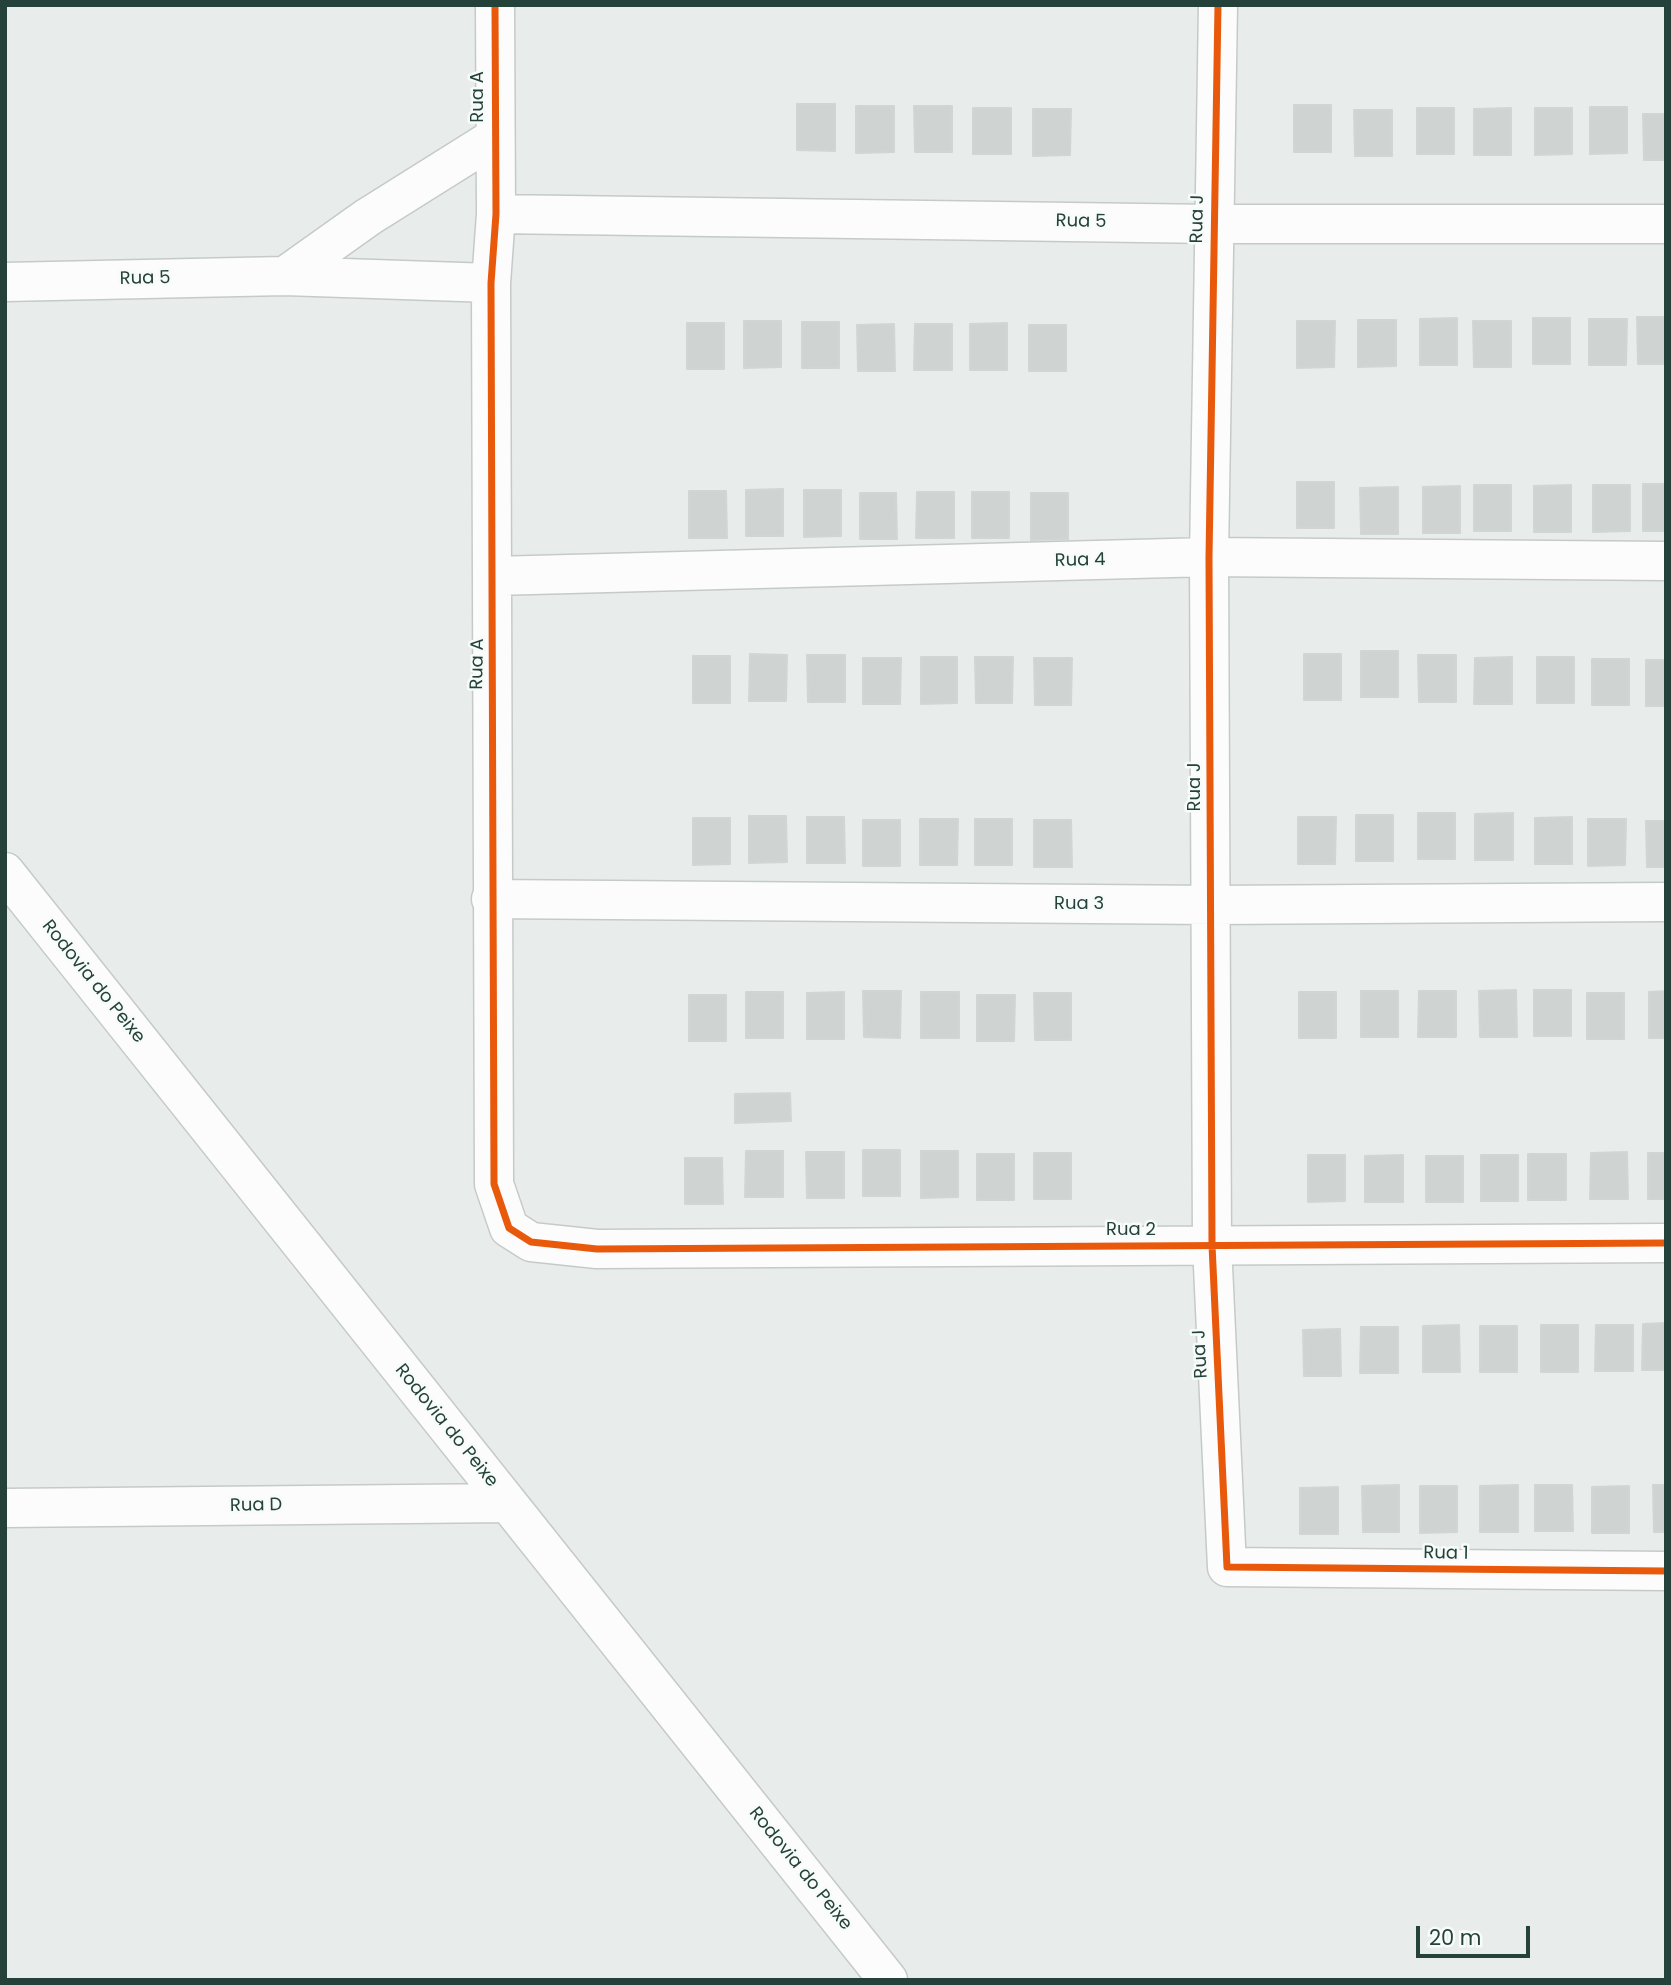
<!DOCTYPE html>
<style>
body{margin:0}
#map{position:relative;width:1671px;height:1985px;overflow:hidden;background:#e8edeb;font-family:Poppins,sans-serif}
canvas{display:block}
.frame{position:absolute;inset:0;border:7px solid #24423a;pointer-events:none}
.scale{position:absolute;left:1416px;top:1926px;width:114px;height:32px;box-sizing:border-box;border:4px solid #24423a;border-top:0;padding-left:9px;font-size:21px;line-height:24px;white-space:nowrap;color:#24423a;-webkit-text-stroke:5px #f7fbf9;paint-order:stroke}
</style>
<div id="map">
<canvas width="1671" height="1985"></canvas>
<div class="frame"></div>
<div class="scale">20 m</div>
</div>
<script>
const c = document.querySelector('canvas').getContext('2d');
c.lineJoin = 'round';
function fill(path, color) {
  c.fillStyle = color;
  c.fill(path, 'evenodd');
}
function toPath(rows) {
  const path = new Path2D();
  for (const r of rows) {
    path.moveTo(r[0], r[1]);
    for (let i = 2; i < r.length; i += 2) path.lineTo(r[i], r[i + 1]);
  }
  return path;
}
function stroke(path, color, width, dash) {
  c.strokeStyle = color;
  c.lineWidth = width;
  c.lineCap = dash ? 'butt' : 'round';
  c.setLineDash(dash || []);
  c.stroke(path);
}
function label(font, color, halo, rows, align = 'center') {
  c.font = font + ' Poppins,sans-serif';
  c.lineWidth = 5;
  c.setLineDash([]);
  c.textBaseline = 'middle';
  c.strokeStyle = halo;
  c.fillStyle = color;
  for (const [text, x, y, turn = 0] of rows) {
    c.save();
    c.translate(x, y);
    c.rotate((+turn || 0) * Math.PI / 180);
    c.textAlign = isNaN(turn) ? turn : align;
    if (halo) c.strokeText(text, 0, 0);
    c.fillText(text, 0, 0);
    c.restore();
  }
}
const building = toPath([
 [797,104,835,104,835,151,797,150,797,104],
 [1294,105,1331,105,1331,152,1294,152,1294,105],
 [856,106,894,106,894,152,856,153,856,106],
 [914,106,952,106,952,152,915,152,914,106],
 [1590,107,1627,107,1627,153,1590,154,1590,107],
 [973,108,1011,108,1011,154,973,154,973,108],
 [1417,108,1454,108,1454,154,1417,154,1417,108],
 [1511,108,1511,155,1474,155,1474,109,1511,108],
 [1535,108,1572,108,1572,154,1535,155,1535,108],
 [1033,109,1071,109,1070,155,1033,156,1033,109],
 [1354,110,1392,110,1392,156,1355,156,1354,110],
 [1643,114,1666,114,1666,160,1644,160,1643,114],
 [1637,317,1666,317,1666,364,1638,364,1637,317],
 [1457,318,1457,365,1420,365,1420,319,1457,318],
 [1533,318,1570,318,1570,364,1533,364,1533,318],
 [1589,319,1627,319,1626,365,1589,365,1589,319],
 [1358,320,1396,320,1396,366,1358,367,1358,320],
 [744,321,781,321,781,367,744,368,744,321],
 [1297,321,1335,321,1334,367,1297,368,1297,321],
 [1473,321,1511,321,1511,367,1474,367,1473,321],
 [802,322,839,322,839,368,802,368,802,322],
 [687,323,724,323,724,369,687,369,687,323],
 [1007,323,1007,370,970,370,970,324,1007,323],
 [894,324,895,371,858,371,857,325,894,324],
 [915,324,952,324,952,370,914,370,915,324],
 [1029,325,1066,325,1066,371,1029,371,1029,325],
 [1297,482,1334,482,1334,528,1297,528,1297,482],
 [1643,484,1666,484,1666,531,1643,531,1643,484],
 [1474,485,1511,485,1511,531,1474,531,1474,485],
 [1571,485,1571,532,1534,532,1534,486,1571,485],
 [1593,485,1630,485,1630,531,1593,532,1593,485],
 [1460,486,1460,533,1423,533,1423,487,1460,486],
 [1398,487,1398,534,1361,534,1360,488,1398,487],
 [783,489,783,536,746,536,746,490,783,489],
 [804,490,841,490,841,536,804,537,804,490],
 [689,491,726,491,727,538,689,538,689,491],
 [917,492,954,492,954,538,916,538,917,492],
 [972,492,1009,492,1009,538,972,538,972,492],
 [860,493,896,493,897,539,860,539,860,493],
 [1031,493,1068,493,1068,539,1031,540,1031,493],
 [1361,651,1398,651,1398,697,1361,697,1361,651],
 [750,654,787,655,786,701,749,701,750,654],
 [1304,654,1341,654,1341,700,1304,700,1304,654],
 [807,655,845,655,845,702,808,702,807,655],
 [1418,655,1456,655,1456,702,1419,702,1418,655],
 [693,656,730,656,730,703,693,703,693,656],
 [921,657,957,657,957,703,921,704,921,657],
 [975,657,1013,657,1012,703,976,703,975,657],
 [1512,657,1512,704,1474,704,1475,658,1512,657],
 [1537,657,1574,657,1574,703,1537,703,1537,657],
 [863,658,901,658,900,704,863,704,863,658],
 [1034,658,1072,658,1071,705,1035,705,1034,658],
 [1592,659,1629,659,1629,705,1592,705,1592,659],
 [1646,660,1666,660,1666,706,1646,706,1646,660],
 [1418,813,1455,813,1455,859,1418,859,1418,813],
 [1513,813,1513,860,1475,860,1475,814,1513,813],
 [1356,815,1393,815,1393,861,1356,861,1356,815],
 [749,816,786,816,787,862,749,863,749,816],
 [807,817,844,817,845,863,807,863,807,817],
 [1298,817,1336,817,1335,864,1298,864,1298,817],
 [1572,817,1572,864,1535,864,1535,818,1572,817],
 [693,818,730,818,730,864,693,865,693,818],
 [920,819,958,819,957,865,920,865,920,819],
 [975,819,1012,819,1012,865,975,865,975,819],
 [1588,819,1626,819,1625,865,1588,866,1588,819],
 [863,820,900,820,900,866,863,866,863,820],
 [1034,820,1071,820,1072,867,1034,867,1034,820],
 [1646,821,1666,821,1666,867,1647,867,1646,821],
 [1516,990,1517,1037,1480,1037,1479,991,1516,990],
 [1534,990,1571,990,1571,1036,1534,1036,1534,990],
 [863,991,901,991,900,1038,864,1037,863,991],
 [1361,991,1398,991,1398,1037,1361,1037,1361,991],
 [1419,991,1456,991,1456,1037,1418,1037,1419,991],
 [1666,991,1666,1038,1649,1038,1649,992,1666,991],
 [746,992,783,992,783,1038,746,1038,746,992],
 [844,992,844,1039,807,1039,807,993,844,992],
 [921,992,959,992,959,1038,921,1038,921,992],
 [1299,992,1336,992,1336,1038,1299,1038,1299,992],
 [1034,993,1071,993,1071,1040,1035,1040,1034,993],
 [1587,993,1624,993,1624,1039,1587,1039,1587,993],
 [689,995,726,995,726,1041,689,1041,689,995],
 [977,995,1015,995,1014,1041,977,1041,977,995],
 [790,1093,791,1121,735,1123,735,1094,790,1093],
 [863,1150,900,1150,900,1196,863,1196,863,1150],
 [746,1151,783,1151,783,1197,745,1197,746,1151],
 [921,1151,958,1151,958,1197,921,1198,921,1151],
 [806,1152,844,1152,844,1198,807,1198,806,1152],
 [1627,1152,1628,1199,1590,1199,1591,1153,1627,1152],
 [1034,1153,1071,1153,1071,1199,1034,1199,1034,1153],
 [1648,1153,1666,1153,1666,1199,1648,1199,1648,1153],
 [977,1154,1014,1154,1014,1200,977,1200,977,1154],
 [1528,1154,1566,1154,1566,1200,1528,1200,1528,1154],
 [1308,1155,1345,1155,1345,1201,1308,1202,1308,1155],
 [1403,1155,1403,1202,1365,1202,1365,1156,1403,1155],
 [1481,1155,1518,1155,1518,1201,1481,1201,1481,1155],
 [1426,1156,1463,1156,1463,1202,1426,1202,1426,1156],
 [685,1158,722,1158,723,1204,685,1204,685,1158],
 [1666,1323,1666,1370,1642,1370,1643,1324,1666,1323],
 [1459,1325,1460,1372,1423,1372,1423,1326,1459,1325],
 [1541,1325,1578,1325,1578,1372,1541,1372,1541,1325],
 [1596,1325,1633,1325,1633,1371,1595,1371,1596,1325],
 [1480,1326,1517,1326,1517,1372,1480,1372,1480,1326],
 [1361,1327,1398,1327,1398,1373,1360,1373,1361,1327],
 [1340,1329,1341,1376,1304,1376,1303,1330,1340,1329],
 [1399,1485,1399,1532,1363,1532,1362,1486,1399,1485],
 [1518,1485,1518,1532,1480,1532,1480,1486,1518,1485],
 [1535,1485,1572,1485,1573,1531,1535,1531,1535,1485],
 [1653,1485,1666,1485,1666,1532,1654,1532,1653,1485],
 [1420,1486,1457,1486,1457,1532,1420,1533,1420,1486],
 [1629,1486,1629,1533,1592,1533,1592,1487,1629,1486],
 [1338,1487,1338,1534,1300,1534,1300,1488,1338,1487]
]);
fill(building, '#cfd4d2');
stroke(building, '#d1d6d4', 2);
const minor = toPath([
 [495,5,496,214,491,283,494,1184,509,1228,531,1242,597,1249,1666,1243],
 [1218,5,1209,557,1212,1245,1227,1567,1666,1571],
 [496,214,1213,224,1666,224],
 [285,276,368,217,494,138],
 [5,282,285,276,491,283],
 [494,576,1209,557,1666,561],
 [5,872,888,1980],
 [491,899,1212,905,1666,902],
 [5,1508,508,1503]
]);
stroke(minor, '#c5cac8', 41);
stroke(minor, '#fcfcfc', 38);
stroke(toPath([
 [495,5,496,214,491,283,494,1184,509,1228,531,1242,597,1249,1666,1243],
 [1218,5,1209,557,1212,1245,1227,1567,1666,1571]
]), '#e8590c', 7);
label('18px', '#24423a', '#f7fbf9', [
 ["Rua A",478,97,-90],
 ["Rua J",1198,219,-89],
 ["Rua 5",1081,222,1],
 ["Rua 5",145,279,-1],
 ["Rua 4",1080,561,-1],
 ["Rua A",478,664,-89],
 ["Rua J",1195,787,-90],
 ["Rua 3",1079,904],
 ["Rodovia do Peixe",93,982,51],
 ["Rua 2",1131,1230],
 ["Rua J",1201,1354,-93],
 ["Rodovia do Peixe",446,1426,51],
 ["Rua D",256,1506,-1],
 ["Rua 1",1446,1554,1],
 ["Rodovia do Peixe",800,1869,51]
]);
</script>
